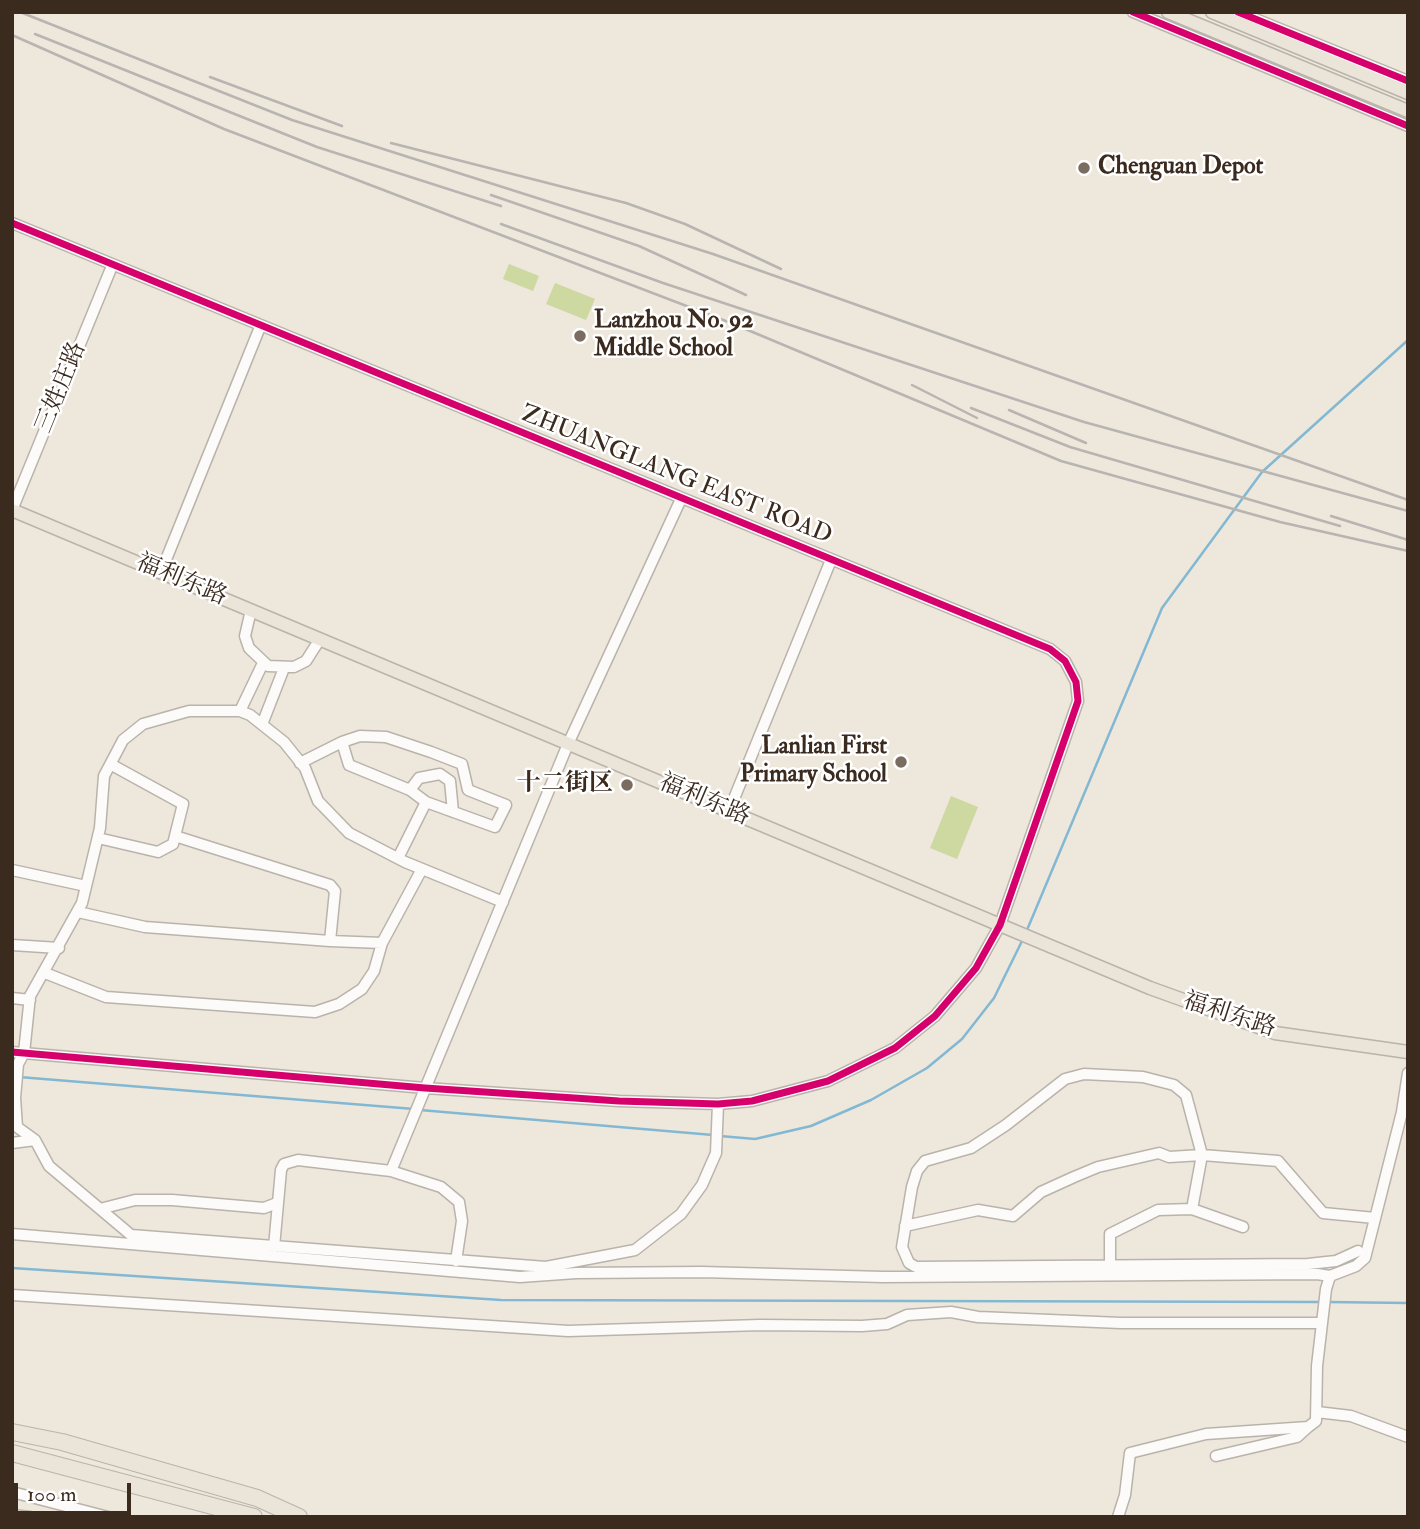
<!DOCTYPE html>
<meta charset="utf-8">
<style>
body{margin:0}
#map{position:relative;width:1420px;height:1529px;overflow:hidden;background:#eee7dc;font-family:"IM FELL Double Pica",serif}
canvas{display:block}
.frame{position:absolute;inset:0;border:14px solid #3b2a1e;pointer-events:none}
.scale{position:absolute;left:14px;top:1483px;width:117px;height:32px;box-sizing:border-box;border:4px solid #3b2a1e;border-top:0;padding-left:9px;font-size:21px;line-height:24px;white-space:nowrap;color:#3b2a1e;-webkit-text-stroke:5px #fff;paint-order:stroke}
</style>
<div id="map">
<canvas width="1420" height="1529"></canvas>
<div class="frame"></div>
<div class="scale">100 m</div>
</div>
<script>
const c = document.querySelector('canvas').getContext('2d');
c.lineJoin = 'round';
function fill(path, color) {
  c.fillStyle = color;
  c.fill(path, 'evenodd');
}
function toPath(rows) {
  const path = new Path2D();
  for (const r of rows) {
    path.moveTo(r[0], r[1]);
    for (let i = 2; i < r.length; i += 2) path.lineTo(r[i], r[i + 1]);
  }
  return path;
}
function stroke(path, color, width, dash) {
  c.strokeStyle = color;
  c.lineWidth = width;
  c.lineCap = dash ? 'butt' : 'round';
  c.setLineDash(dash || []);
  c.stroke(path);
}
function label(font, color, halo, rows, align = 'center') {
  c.font = font + ' "IM FELL Double Pica","Noto Serif SC",serif';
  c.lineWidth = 5;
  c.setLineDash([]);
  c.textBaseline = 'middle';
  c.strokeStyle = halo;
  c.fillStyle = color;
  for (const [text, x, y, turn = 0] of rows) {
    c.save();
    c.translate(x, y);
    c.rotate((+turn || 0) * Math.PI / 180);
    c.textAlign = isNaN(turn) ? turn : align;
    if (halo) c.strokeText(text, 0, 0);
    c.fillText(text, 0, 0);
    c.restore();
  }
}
fill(toPath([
 [509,264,539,276,533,291,503,279],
 [555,283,595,299,586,320,546,304],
 [951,796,978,807,957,859,930,848]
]), '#ced8a1');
stroke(toPath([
 [1027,930,1162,608,1262,472,1408,340],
 [19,1077,414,1109],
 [420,1110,713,1135],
 [720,1136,755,1139,811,1126,871,1100,927,1068,962,1039,994,998,1023,939],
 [12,1268,501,1300,1320,1302],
 [1327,1302,1408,1303]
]), '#83b8d3', 2.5);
const minor = toPath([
 [1133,12,1408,126],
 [1238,12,1408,81],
 [12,223,1050,649,1065,661,1076,682,1078,701,1000,925,976,968,935,1016,895,1048,828,1081,752,1101,718,1104,619,1101,425,1088,12,1052],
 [12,510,112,266],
 [161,572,260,327],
 [251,610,245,636,249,648,268,666,294,667,306,661,320,639],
 [240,711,263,663],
 [263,722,284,668],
 [342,742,360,736,386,737,431,752,462,764,468,790,506,805,495,827,426,802],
 [300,763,342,742,349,765,410,790,426,802,398,858],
 [410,790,419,778,440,774,450,781,453,812],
 [729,811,831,560],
 [98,838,158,852,173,844,183,804,112,765],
 [12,870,86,886],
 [503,902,405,862,349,833,318,801,305,768,284,742,250,715,240,711,189,711,143,724,123,740,104,776,100,828,82,903,30,996,24,1053,18,1064,15,1098,17,1127,35,1140,49,1166,131,1235,546,1267,635,1250,681,1214,702,1185,716,1153,718,1104],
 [78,912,145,927,330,941,335,891,330,885,175,836],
 [330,941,382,943,422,869],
 [12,945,59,948],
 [45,973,106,997,315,1012,339,1004,362,989,374,971,382,943],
 [12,998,30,1000],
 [12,1143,35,1140],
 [391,1171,568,744,681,499],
 [100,1209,135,1200,172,1200,264,1208,277,1203],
 [1192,1209,1202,1155,1186,1095,1174,1085,1143,1077,1084,1074,1065,1079,1006,1125,971,1148,925,1161,917,1171,912,1187,902,1247,909,1263,916,1267,1308,1264,1336,1261,1358,1251],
 [905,1226,978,1210,1013,1216,1041,1192,1074,1177,1098,1167,1159,1153,1169,1157,1202,1155,1278,1161,1323,1213,1375,1218],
 [12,1234,520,1277,576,1273,702,1272,883,1277,1317,1274,1330,1276],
 [274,1247,281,1170,284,1164,298,1160,391,1171,441,1187,459,1202,462,1221,456,1261],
 [1110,1266,1110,1234,1158,1210,1192,1209,1243,1227],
 [12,1295,568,1331,760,1325,862,1326,887,1324,907,1315,951,1312,978,1317,1121,1323,1322,1323],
 [1317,1412,1351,1416,1408,1437],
 [1216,1456,1297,1437,1308,1427],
 [12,1492,108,1517],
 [12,1515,30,1517],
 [1118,1517,1125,1495,1130,1453,1206,1434,1308,1427,1316,1421,1317,1366,1326,1289,1330,1276,1356,1266,1365,1258,1402,1112,1408,1073]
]);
const major = toPath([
 [1168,12,1408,111],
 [1212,12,1408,93],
 [12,510,1150,988,1275,1033,1408,1052]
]);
const highway = toPath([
 [12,1432,62,1442,257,1498,299,1517],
 [12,1453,254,1517]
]);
stroke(minor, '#b9b3ab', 13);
stroke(major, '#b9b3ab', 15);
stroke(highway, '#b9b3ab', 18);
stroke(minor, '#fcfbfa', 10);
stroke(major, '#ebe4d9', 12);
stroke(highway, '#ebe4d9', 16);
stroke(toPath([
 [20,12,292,120,713,254,1408,500],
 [35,34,317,147,501,206],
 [12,35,224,129,731,323,1061,461,1280,522,1408,551],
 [210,77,342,126],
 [391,143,626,203,685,224,781,269],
 [491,195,639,246,746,295],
 [501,224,663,283,1084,422,1408,511],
 [912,385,977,418],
 [971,408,1070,447,1340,526],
 [1009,410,1086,443],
 [1331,516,1408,540]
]), '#b7b4b1', 2.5);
stroke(toPath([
 [1133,12,1408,126],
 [1238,12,1408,81],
 [12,223,1050,649,1065,661,1076,682,1078,701,1000,925,976,968,935,1016,895,1048,828,1081,752,1101,718,1104,619,1101,425,1088,12,1052]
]), '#d6006c', 7);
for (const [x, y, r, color] of [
 [1084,168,7,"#7a6c60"],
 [580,336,7,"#7a6c60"],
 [901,762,7,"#7a6c60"],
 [627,785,7,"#7a6c60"]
]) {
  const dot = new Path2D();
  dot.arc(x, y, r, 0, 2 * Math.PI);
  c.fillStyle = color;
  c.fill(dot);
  stroke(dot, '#fff', 2.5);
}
label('bold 24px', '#3b2a1e', '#fff', [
 ["Chenguan Depot",1098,168],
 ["Lanzhou No. 92",594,322],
 ["Middle School",594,350],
 ["Lanlian First",887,748,"right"],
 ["Primary School",887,776,"right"],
 ["十二街区",613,785,"right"]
], 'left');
label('24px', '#3b2a1e', '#fff', [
 ["三姓庄路",62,388,-68],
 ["ZHUANGLANG EAST ROAD",676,476,22],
 ["福利东路",181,581,23],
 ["福利东路",704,801,23],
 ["福利东路",1229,1016,18]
]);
</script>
